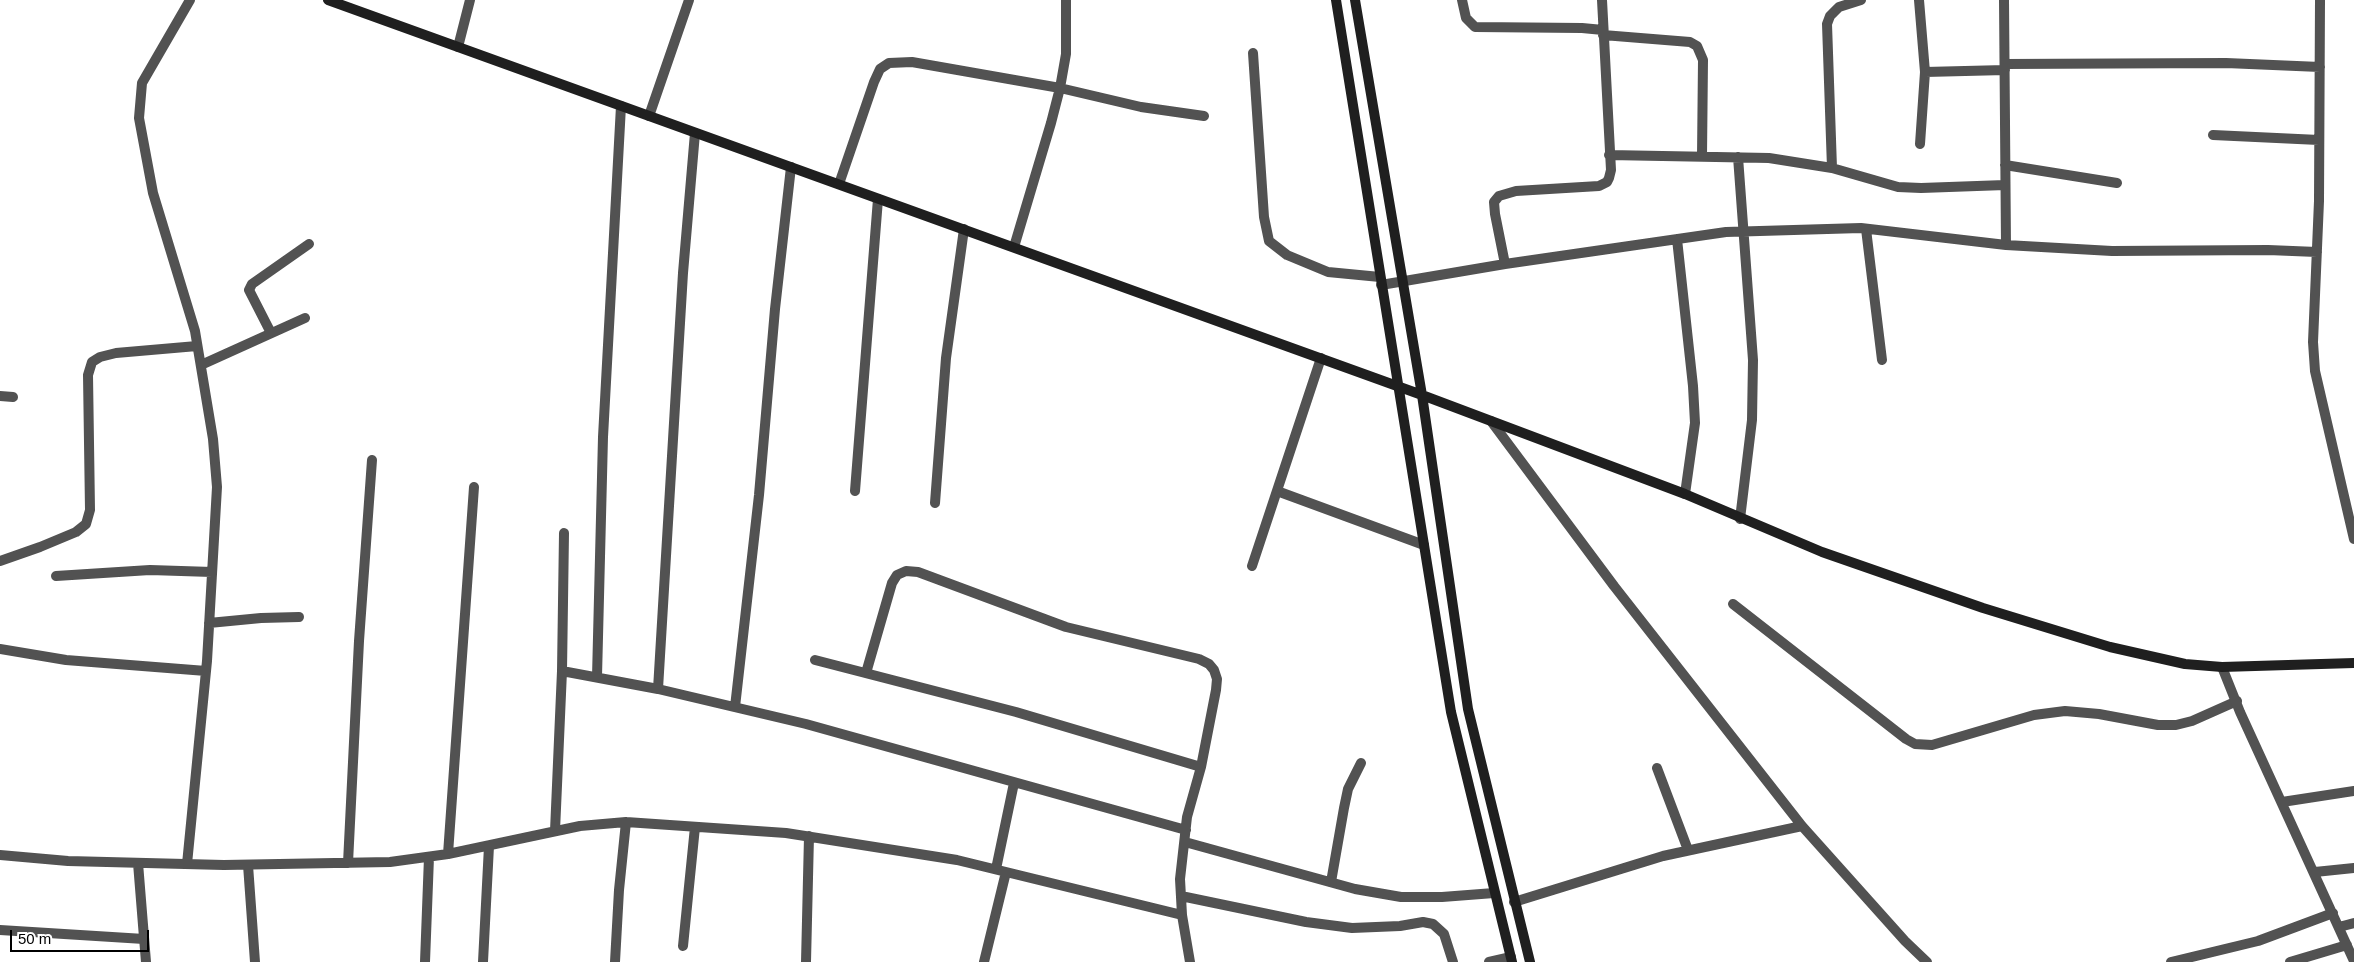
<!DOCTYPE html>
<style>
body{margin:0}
#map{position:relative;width:2354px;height:962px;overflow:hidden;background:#fff;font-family:Arial,sans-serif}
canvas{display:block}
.scale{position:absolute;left:10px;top:930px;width:139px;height:22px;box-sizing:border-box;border:2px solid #000;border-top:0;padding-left:6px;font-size:15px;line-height:18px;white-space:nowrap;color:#000;-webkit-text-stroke:4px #fff;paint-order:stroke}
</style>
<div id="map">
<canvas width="2354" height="962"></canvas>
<div class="scale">50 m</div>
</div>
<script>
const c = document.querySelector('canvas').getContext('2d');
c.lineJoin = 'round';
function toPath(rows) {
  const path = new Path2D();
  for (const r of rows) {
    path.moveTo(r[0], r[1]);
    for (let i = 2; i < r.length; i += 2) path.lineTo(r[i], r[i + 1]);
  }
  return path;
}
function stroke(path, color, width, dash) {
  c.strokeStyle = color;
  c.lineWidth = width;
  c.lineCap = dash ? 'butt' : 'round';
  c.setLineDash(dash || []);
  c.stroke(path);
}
stroke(toPath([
 [649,116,689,0],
 [1277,491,1424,545],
 [1252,566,1321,358],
 [1733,604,1906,739,1915,744,1932,745,2034,715,2065,711,2099,714,2158,725,2176,725,2192,721,2237,701],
 [1331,882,1344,808,1348,789,1361,763]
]), '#525252', 10);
stroke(toPath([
 [1462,0,1466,18,1475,27,1582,28,1603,30],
 [1919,0,1925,72,1920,144],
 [2004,0,2006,245],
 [2320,0,2319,201,2313,342,2315,371,2354,539],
 [1603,35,1690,42,1697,46,1703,60,1702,156],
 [458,47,470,0],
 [1253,53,1264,217,1269,241,1287,255,1328,272,1380,277],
 [2005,64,2226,63,2320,67],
 [1925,72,2005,70],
 [2213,135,2319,140],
 [1609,155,1769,158,1832,168,1898,187,1921,188,2005,185],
 [1738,157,1753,360,1752,420,1740,519],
 [2005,165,2117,183],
 [1832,168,1827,24,1830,16,1839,7,1861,0],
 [839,184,874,82,880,69,889,63,912,62,1060,88,1141,107,1204,116],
 [1866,229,1882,360],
 [1677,239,1693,386,1695,423,1685,494],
 [1014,247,1051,123,1060,88,1066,54,1066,0],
 [1505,264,1495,214,1494,202,1499,196,1516,191,1599,186,1607,182,1609,178,1611,170,1602,0],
 [1381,285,1505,264,1726,232,1861,228,2006,245,2112,251,2268,250,2317,252],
 [271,333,249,290,252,284,309,244],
 [201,365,305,318],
 [0,396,13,397],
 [1491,421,1614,586,1802,826,1905,941,1927,962],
 [855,491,878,199],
 [935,503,946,358,964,229],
 [0,561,40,547,76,532,86,524,90,510,88,375,92,362,100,357,116,353,197,346],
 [56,576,150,570,212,572],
 [209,623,261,618,299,617],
 [0,649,66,660,206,671],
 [815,660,1016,712,1201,767],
 [2222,667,2240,712,2354,961],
 [562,671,658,689,806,724,1186,830],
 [866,673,892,583,897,575,906,571,918,572,1066,627,1199,659,1209,664,1214,670,1217,679,1216,690,1201,767,1187,817,1180,879,1182,915,1190,962],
 [597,677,603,437,621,106],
 [658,689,683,273,695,133],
 [735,707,759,495,775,309,791,167],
 [1657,768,1688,850],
 [2282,802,2354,791],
 [555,831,562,671,564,533],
 [1185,842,1355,889,1401,897,1442,897,1494,893],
 [448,854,474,487],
 [0,855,68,861,224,865,390,862,448,854,580,826,626,822,786,833,957,860,1182,915],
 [138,863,146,962],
 [348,863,359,641,372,460],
 [187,864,207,661,217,487,213,439,195,331,153,193,139,118,142,83,190,0],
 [248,865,255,962],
 [996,869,1014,783],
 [2315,872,2354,868],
 [1181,896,1306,922,1352,928,1400,926,1423,922,1433,924,1444,934,1453,962],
 [1514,902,1663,856,1802,826],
 [2339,927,2354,923],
 [0,930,144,939],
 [683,946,695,827],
 [425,962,429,857],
 [483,962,489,846],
 [615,962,619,890,626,822],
 [806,962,809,836],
 [984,962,1006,872],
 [1489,962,1511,957],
 [2171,962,2258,941,2333,913],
 [2290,962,2347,945]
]), '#525252', 10);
stroke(toPath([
 [328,0,1422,395,1685,494,1822,552,1983,608,2110,647,2185,664,2222,667,2354,663],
 [1336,0,1451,712,1512,962],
 [1355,0,1422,395,1468,709,1530,962]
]), '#1f1f1f', 10);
</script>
